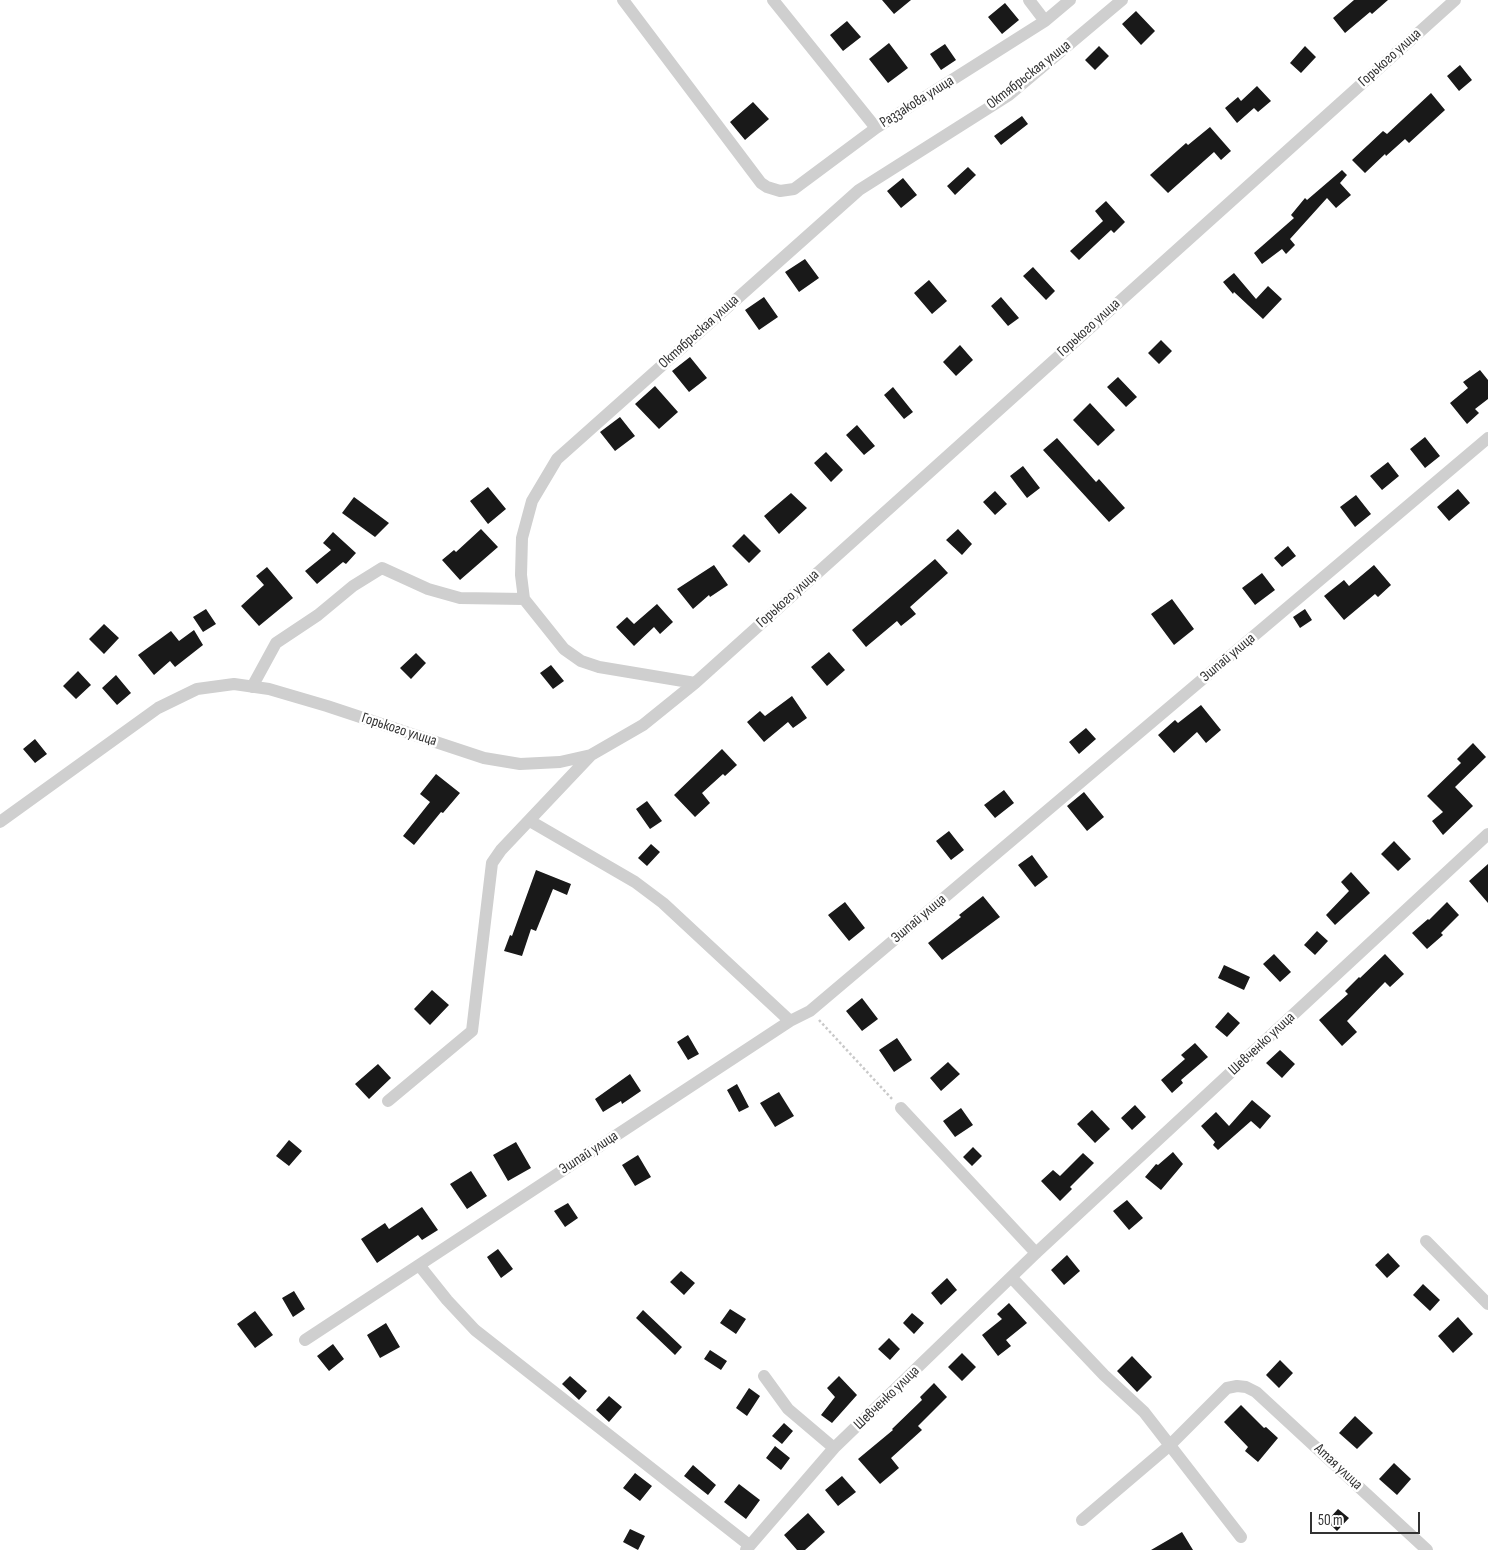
<!DOCTYPE html>
<meta charset="utf-8">
<style>
body{margin:0}
#map{position:relative;width:1488px;height:1550px;overflow:hidden;background:#fff;font-family:"Sofia Sans Condensed",sans-serif}
canvas{display:block}
.scale{position:absolute;left:1310px;top:1512px;width:110px;height:22px;box-sizing:border-box;border:2px solid #323232;border-top:0;padding-left:6px;font-size:15px;line-height:18px;white-space:nowrap;color:#323232;-webkit-text-stroke:4px #fff;paint-order:stroke}
</style>
<div id="map">
<canvas width="1488" height="1550"></canvas>
<div class="scale">50 m</div>
</div>
<script>
const c = document.querySelector('canvas').getContext('2d');
c.lineJoin = 'round';
function fill(path, color) {
  c.fillStyle = color;
  c.fill(path, 'evenodd');
}
function toPath(rows) {
  const path = new Path2D();
  for (const r of rows) {
    path.moveTo(r[0], r[1]);
    for (let i = 2; i < r.length; i += 2) path.lineTo(r[i], r[i + 1]);
  }
  return path;
}
function stroke(path, color, width, dash) {
  c.strokeStyle = color;
  c.lineWidth = width;
  c.lineCap = dash ? 'butt' : 'round';
  c.setLineDash(dash || []);
  c.stroke(path);
}
function label(font, color, halo, rows, align = 'center') {
  c.font = font + ' "Sofia Sans Condensed",sans-serif';
  c.lineWidth = 5;
  c.setLineDash([]);
  c.textBaseline = 'middle';
  c.strokeStyle = halo;
  c.fillStyle = color;
  for (const [text, x, y, turn = 0] of rows) {
    c.save();
    c.translate(x, y);
    c.rotate((+turn || 0) * Math.PI / 180);
    c.textAlign = isNaN(turn) ? turn : align;
    if (halo) c.strokeText(text, 0, 0);
    c.fillText(text, 0, 0);
    c.restore();
  }
}
fill(toPath([
 [882,0,911,0,894,14],
 [1354,0,1388,0,1372,14,1370,12,1345,33,1333,18],
 [1005,3,1019,20,1002,34,988,17],
 [1136,11,1155,31,1141,45,1122,24],
 [847,21,861,37,843,51,830,35],
 [889,43,908,68,888,83,869,59],
 [945,44,956,60,941,70,930,54],
 [1099,46,1109,56,1095,70,1085,60],
 [1305,46,1316,57,1301,73,1290,63],
 [1460,65,1472,80,1459,91,1447,76],
 [1257,86,1271,101,1258,112,1254,108,1237,123,1225,108,1238,97,1241,101],
 [1431,93,1445,110,1409,143,1405,139,1386,156,1385,154,1365,173,1352,160,1383,131,1387,134],
 [753,102,769,119,745,140,730,122],
 [1022,116,1028,124,1001,145,994,136],
 [1210,127,1231,151,1221,160,1214,152,1168,193,1150,175,1186,143,1188,145],
 [968,167,976,175,955,195,947,186],
 [1342,170,1347,175,1340,183,1351,195,1336,208,1327,198,1290,239,1295,245,1286,254,1282,249,1262,264,1254,253,1294,218,1291,215,1305,198,1307,200],
 [903,178,917,195,901,208,887,191],
 [1106,201,1125,222,1114,233,1111,230,1079,260,1070,251,1103,221,1095,211],
 [805,259,819,278,799,292,785,272],
 [1033,267,1055,291,1046,300,1023,276],
 [1234,273,1256,299,1268,286,1282,299,1263,319,1234,292,1233,294,1223,282],
 [929,280,947,301,932,314,914,293],
 [764,297,778,317,759,330,745,310],
 [1001,297,1019,318,1008,326,991,306],
 [1161,340,1172,351,1159,364,1148,353],
 [960,345,973,360,956,376,943,362],
 [690,357,707,378,689,392,672,371],
 [1480,370,1488,380,1488,399,1475,409,1479,413,1467,424,1450,403,1468,388,1463,382],
 [1118,377,1137,397,1126,407,1107,387],
 [655,386,678,412,659,429,635,404],
 [893,387,913,412,904,419,884,395],
 [1090,403,1115,430,1098,446,1073,420],
 [620,417,635,436,615,451,600,432],
 [857,425,875,446,864,455,846,435],
 [1425,437,1440,456,1425,468,1410,449],
 [1057,438,1096,482,1099,479,1125,508,1109,522,1043,450],
 [826,452,843,470,831,482,814,463],
 [1388,462,1399,476,1382,490,1370,476],
 [1023,466,1040,488,1027,498,1010,476],
 [488,487,506,509,488,524,470,501],
 [1458,489,1470,503,1449,521,1437,507],
 [995,491,1007,504,995,515,983,502],
 [791,493,807,508,779,534,764,516],
 [1356,495,1371,514,1355,527,1340,507],
 [354,497,389,523,375,537,342,513],
 [481,529,498,547,460,580,442,560,454,550,456,552],
 [958,529,972,544,962,555,946,540],
 [333,532,356,553,346,564,343,562,317,584,305,571,331,550,323,543],
 [744,534,761,551,749,563,732,546],
 [1288,546,1296,556,1282,567,1274,558],
 [935,559,948,573,910,607,916,614,901,626,897,621,866,647,852,630],
 [714,565,728,585,710,597,709,595,693,609,677,589],
 [1374,565,1391,585,1378,597,1375,594,1344,620,1324,596,1344,580,1349,586],
 [267,567,293,598,259,626,241,606,264,585,256,576],
 [1262,573,1275,590,1255,605,1242,588],
 [1172,599,1194,629,1174,645,1151,614],
 [657,604,673,622,660,634,654,627,634,646,616,627,627,617,634,624],
 [206,609,216,624,203,632,193,617],
 [1305,609,1312,620,1300,628,1293,617],
 [104,624,119,638,104,654,89,639],
 [194,630,203,645,175,667,170,661,154,675,138,655,171,631,179,641],
 [829,652,845,670,827,686,811,667],
 [416,653,426,663,411,679,400,668],
 [551,665,564,681,553,689,540,673],
 [78,671,91,685,76,699,63,686],
 [116,675,131,693,117,705,102,688],
 [792,696,807,718,793,728,788,722,764,742,747,722,760,711,765,716],
 [1201,705,1221,730,1206,743,1197,732,1174,753,1158,735,1175,720,1178,723],
 [1086,728,1096,739,1079,754,1069,742],
 [35,739,47,754,35,763,23,749],
 [1473,743,1486,757,1455,787,1473,806,1443,835,1432,821,1443,812,1427,796,1461,763,1457,759],
 [722,749,737,765,725,776,723,774,702,793,710,803,695,817,674,795],
 [436,774,460,793,443,813,441,812,414,845,403,836,430,802,420,794],
 [1004,790,1014,803,995,818,984,805],
 [1084,792,1104,817,1087,831,1067,806],
 [647,801,662,821,650,829,636,809],
 [949,831,964,850,951,860,936,841],
 [1394,841,1411,859,1398,871,1381,854],
 [651,844,660,852,647,866,638,858],
 [1032,855,1048,877,1035,887,1018,865],
 [1488,864,1488,903,1469,881],
 [536,870,571,884,567,895,553,889,536,931,531,929,522,956,504,951,510,935,512,936],
 [1351,872,1370,893,1335,925,1326,915,1349,891,1341,882],
 [983,896,1000,917,942,960,928,943,961,917,959,915],
 [845,902,865,928,849,941,828,915],
 [1447,902,1459,915,1441,933,1443,935,1427,949,1412,933,1428,919,1429,920],
 [1317,931,1328,941,1315,955,1304,945],
 [1274,954,1291,972,1280,982,1263,964],
 [1385,954,1404,974,1390,987,1385,982,1347,1021,1357,1032,1342,1046,1319,1020,1348,994,1345,991,1359,977,1360,978],
 [1224,965,1250,977,1244,990,1218,978],
 [432,990,449,1005,430,1025,414,1009],
 [862,998,878,1019,862,1031,846,1011],
 [1228,1012,1240,1023,1227,1037,1215,1027],
 [688,1035,699,1054,688,1060,677,1042],
 [897,1038,912,1060,894,1072,879,1050],
 [1195,1043,1208,1057,1181,1080,1183,1083,1172,1093,1161,1080,1185,1059,1181,1055],
 [1280,1050,1295,1064,1282,1078,1266,1063],
 [948,1062,960,1074,941,1091,930,1078],
 [378,1064,391,1078,369,1099,355,1084],
 [630,1074,641,1091,622,1104,621,1101,603,1112,595,1099],
 [737,1084,749,1107,739,1112,727,1090],
 [779,1092,794,1116,775,1127,760,1103],
 [1252,1100,1271,1116,1260,1129,1251,1121,1218,1150,1213,1145,1215,1142,1201,1126,1216,1112,1229,1126],
 [1135,1105,1146,1117,1132,1130,1121,1118],
 [961,1108,973,1125,955,1137,943,1121],
 [1092,1110,1110,1129,1095,1143,1077,1124],
 [289,1140,302,1151,289,1166,276,1156],
 [516,1142,531,1168,508,1181,493,1155],
 [973,1147,982,1156,972,1166,963,1157],
 [1173,1152,1183,1164,1161,1190,1145,1177,1156,1164,1158,1165],
 [1083,1153,1094,1163,1070,1187,1072,1189,1060,1201,1041,1181,1053,1170,1060,1176],
 [638,1155,651,1177,635,1186,622,1165],
 [471,1171,487,1196,467,1209,450,1184],
 [1127,1200,1143,1218,1129,1230,1113,1211],
 [568,1203,578,1218,565,1227,554,1211],
 [422,1207,438,1230,422,1240,418,1235,377,1263,361,1239,385,1223,389,1229],
 [498,1249,513,1269,501,1278,487,1257],
 [1388,1253,1400,1266,1387,1278,1375,1265],
 [1067,1255,1080,1271,1064,1285,1051,1270],
 [681,1271,695,1283,684,1295,670,1282],
 [947,1278,957,1290,941,1305,931,1293],
 [1423,1284,1440,1300,1430,1311,1413,1295],
 [294,1291,305,1309,293,1317,282,1298],
 [1009,1303,1027,1323,1006,1340,1011,1346,998,1356,982,1335,1002,1319,997,1314],
 [730,1309,746,1319,736,1334,720,1323],
 [643,1310,682,1347,675,1355,636,1318],
 [255,1311,273,1335,255,1348,237,1324],
 [912,1313,924,1323,914,1334,903,1323],
 [1458,1317,1473,1334,1453,1353,1438,1336],
 [386,1323,400,1347,380,1358,367,1335],
 [889,1338,900,1349,890,1360,878,1349],
 [333,1344,344,1359,329,1371,317,1356],
 [710,1350,727,1361,721,1370,704,1359],
 [962,1353,976,1367,962,1381,948,1367],
 [1132,1356,1152,1377,1137,1392,1117,1371],
 [1280,1360,1293,1373,1279,1388,1266,1375],
 [570,1376,587,1391,579,1400,562,1384],
 [839,1376,857,1395,832,1423,821,1415,835,1397,827,1388],
 [934,1383,947,1397,918,1426,922,1430,891,1458,899,1468,880,1484,858,1459,893,1430,892,1429,922,1400,920,1397],
 [749,1388,760,1396,747,1416,736,1408],
 [609,1396,622,1407,609,1422,596,1410],
 [1241,1405,1264,1428,1266,1427,1278,1438,1258,1462,1245,1451,1248,1447,1224,1422],
 [1355,1416,1373,1433,1357,1449,1339,1433],
 [784,1423,793,1431,782,1444,772,1436],
 [775,1446,790,1458,781,1470,766,1458],
 [1394,1463,1411,1479,1397,1495,1379,1479],
 [693,1465,716,1485,708,1495,684,1476],
 [635,1473,652,1486,640,1501,623,1488],
 [842,1476,856,1492,838,1506,825,1490],
 [739,1484,760,1500,746,1519,724,1502],
 [1338,1509,1349,1518,1337,1531,1327,1521],
 [808,1513,825,1532,805,1550,797,1550,784,1535],
 [630,1529,645,1536,638,1550,623,1542],
 [1182,1532,1193,1550,1151,1550]
]), '#191919');
stroke(toPath([
 [819,1020,893,1100]
]), '#c9c9c9', 2.5, [2.5, 2.5]);
stroke(toPath([
 [623,0,761,183,767,187,780,191,794,189,876,128],
 [773,0,876,128,1045,21,1070,0],
 [1029,0,1045,21],
 [695,683,599,667,581,661,564,649,524,599,521,575,522,538,532,501,557,459,859,190,1009,95,1122,0],
 [252,687,276,643,318,615,353,586,382,568,428,589,460,598,524,599],
 [530,821,635,882,663,903,790,1021],
 [0,822,158,708,197,689,234,684,269,689,327,706,484,758,520,764,560,762,591,755,643,725,695,683,1455,0],
 [388,1101,472,1031,492,863,501,850,591,755],
 [901,1108,1036,1253],
 [1426,1241,1488,1304],
 [419,1265,447,1300,475,1330,749,1545],
 [1011,1277,1104,1375,1144,1412,1241,1537],
 [305,1340,790,1021,810,1011,1488,438],
 [764,1376,788,1409,834,1448],
 [1082,1520,1169,1446,1227,1388,1237,1386,1246,1387,1256,1392,1427,1550],
 [746,1550,834,1448,1036,1253,1488,834]
]), '#cfcfcf', 12);
label('15px', '#323232', '#fff', [
 ["Горького улица",1390,58,-42],
 ["Октябрьская улица",1029,75,-38],
 ["Раззакова улица",917,102,-32],
 ["Горького улица",1089,328,-42],
 ["Октябрьская улица",699,332,-42],
 ["Горького улица",788,599,-42],
 ["Эшпай улица",1228,658,-40],
 ["Горького улица",399,730,18],
 ["Эшпай улица",919,919,-40],
 ["Шевченко улица",1262,1044,-43],
 ["Эшпай улица",589,1153,-33],
 ["Шевченко улица",887,1398,-44],
 ["Атая улица",1338,1467,43]
]);
</script>
